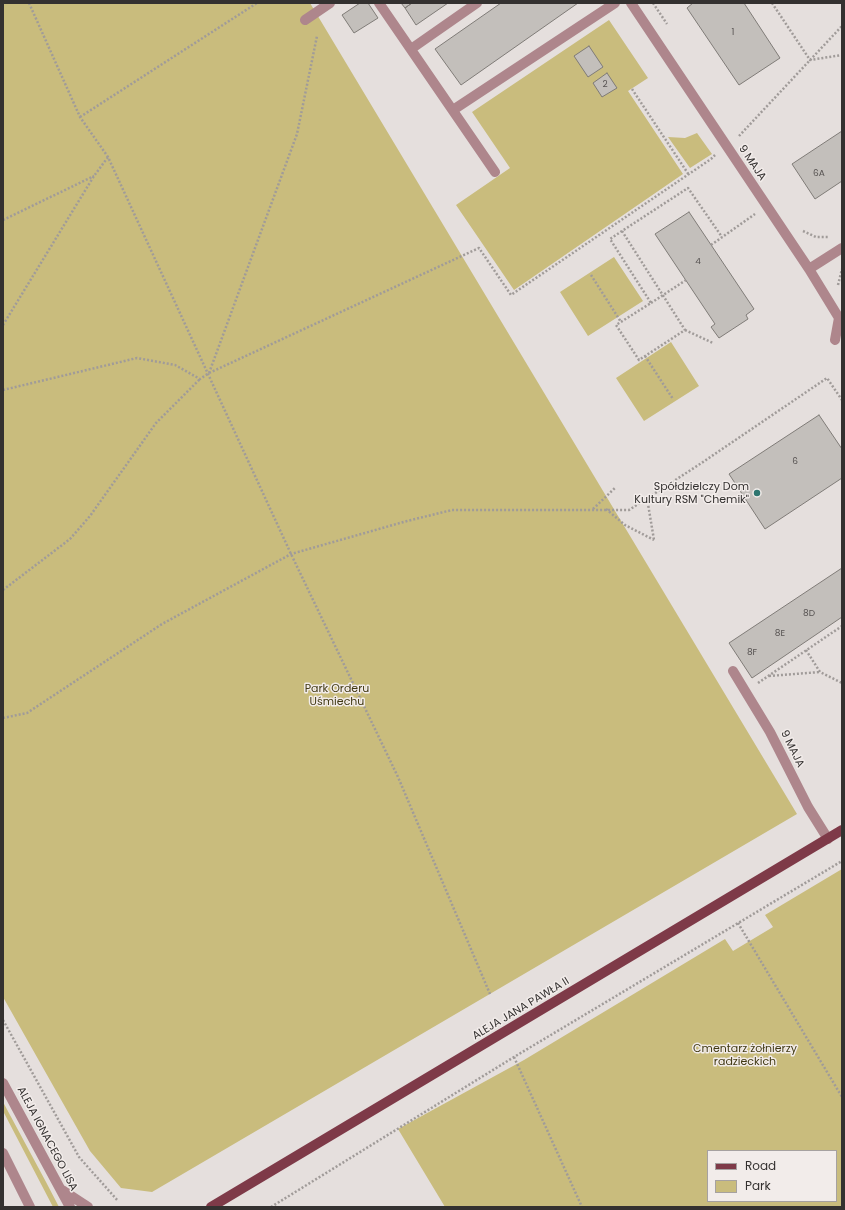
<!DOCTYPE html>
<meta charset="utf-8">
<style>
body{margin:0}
#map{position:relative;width:845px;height:1210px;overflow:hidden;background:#e5dfdd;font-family:Poppins,sans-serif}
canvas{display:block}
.frame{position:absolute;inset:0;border:4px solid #343130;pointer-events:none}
.legend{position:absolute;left:707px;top:1150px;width:130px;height:52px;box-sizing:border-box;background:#f2ecea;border:1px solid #a6a1a0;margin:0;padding:5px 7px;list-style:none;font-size:12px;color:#343130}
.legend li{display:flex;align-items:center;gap:8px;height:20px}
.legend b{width:20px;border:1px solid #a6a1a0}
</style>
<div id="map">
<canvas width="845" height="1210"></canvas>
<div class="frame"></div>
<ul class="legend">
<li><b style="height:5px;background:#7e3a48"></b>Road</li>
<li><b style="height:11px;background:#c9bc7d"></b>Park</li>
</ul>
</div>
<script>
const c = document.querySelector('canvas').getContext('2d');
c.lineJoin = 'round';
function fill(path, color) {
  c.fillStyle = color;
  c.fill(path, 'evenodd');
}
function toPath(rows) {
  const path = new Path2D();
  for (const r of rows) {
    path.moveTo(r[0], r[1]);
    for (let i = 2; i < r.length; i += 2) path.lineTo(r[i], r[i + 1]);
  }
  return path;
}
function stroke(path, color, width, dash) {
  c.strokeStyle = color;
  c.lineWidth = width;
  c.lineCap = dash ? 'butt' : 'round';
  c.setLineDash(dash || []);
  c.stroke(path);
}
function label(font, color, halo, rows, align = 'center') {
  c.font = font + ' Poppins,sans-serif';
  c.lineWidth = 3;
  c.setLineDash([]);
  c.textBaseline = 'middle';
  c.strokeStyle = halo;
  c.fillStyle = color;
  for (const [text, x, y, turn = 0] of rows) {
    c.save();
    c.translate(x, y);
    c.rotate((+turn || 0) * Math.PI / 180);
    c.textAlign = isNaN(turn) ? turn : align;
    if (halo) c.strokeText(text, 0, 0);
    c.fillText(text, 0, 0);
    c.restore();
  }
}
fill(toPath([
 [3,3,310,3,797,814,152,1192,121,1188,90,1151,3,997],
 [609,20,648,78,628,91,683,174,514,290,456,205,510,168,472,112],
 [697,133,712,154,690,168,668,137,685,138],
 [614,257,643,301,588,336,560,292],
 [671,342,699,386,644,421,616,378],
 [842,869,842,1207,445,1207,398,1129,524,1060,725,939,733,951,773,927,765,915],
 [708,1151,836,1151,836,1201,708,1201],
 [3,1102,46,1182,59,1207,53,1207,3,1111]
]), '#c9bc7d');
const building = toPath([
 [360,3,368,3,378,18,354,33,342,15,360,3],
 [401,3,412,3,405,8,401,3],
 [412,3,448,3,416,25,405,8,412,3],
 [501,3,578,3,461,85,435,49,501,3],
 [693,3,744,3,780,58,739,85,687,8,693,3],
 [589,46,603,67,588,77,574,56,589,46],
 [607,73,617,88,602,97,593,83,607,73],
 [842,131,842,181,815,199,792,164,842,131],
 [689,212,754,309,746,315,748,319,719,338,711,327,715,324,655,234,689,212],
 [819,415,842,449,842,478,765,529,729,474,819,415],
 [842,568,842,617,752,678,729,643,842,568]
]);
fill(building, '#c3bfbb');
stroke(building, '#7f7b77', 1);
stroke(toPath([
 [29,3,80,117,108,157,291,554,398,777,490,994],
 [653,3,667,24],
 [772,3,810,60,842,55],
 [632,89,689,175],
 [80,117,257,3],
 [739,136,842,26],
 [3,220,94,176],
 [622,231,685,330,639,360,616,325,651,303,610,239,622,231,688,188,722,237],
 [803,231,816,237,829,237],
 [711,245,755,214],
 [591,275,621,322],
 [838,285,842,269],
 [651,303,686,280],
 [3,325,94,176,108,157],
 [685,330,713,343],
 [645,356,673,399],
 [209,373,297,134,317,36],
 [3,390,137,358,175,365,200,379,209,373,479,248,511,295,711,159,715,155],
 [647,498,654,540],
 [593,509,616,487],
 [606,509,625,525,654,540],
 [3,590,70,539,90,516,156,423,200,379],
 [806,650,820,672,842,683],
 [769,676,820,672],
 [758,683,842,626],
 [3,718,27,713,162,624,291,554,407,521,452,510,629,510,700,464,827,378,842,400],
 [738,923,842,1097],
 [3,1020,79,1157,118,1201],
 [514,1057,582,1207],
 [271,1207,514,1057,842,861]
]), '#a09b99', 2.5, [2, 2]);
stroke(toPath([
 [379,3,495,172],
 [631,3,809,269,839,318,835,340],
 [305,20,330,3],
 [411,49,477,3],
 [453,110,615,3],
 [809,269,842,248],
 [733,671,770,732,808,807,828,839],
 [3,1083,70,1207],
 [3,1153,30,1207],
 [62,1190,88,1207]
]), '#ae868c', 10);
stroke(toPath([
 [211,1207,842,830]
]), '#7e3a48', 10);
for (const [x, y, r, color] of [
 [757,493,4,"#2d756f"]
]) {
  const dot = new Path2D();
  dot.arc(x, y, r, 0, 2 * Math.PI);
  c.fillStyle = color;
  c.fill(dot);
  stroke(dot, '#f2ecea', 1.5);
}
label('9px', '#585453', null, [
 ["1",733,33],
 ["2",605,85],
 ["6A",819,174],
 ["4",698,262],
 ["6",795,462],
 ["8D",809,614],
 ["8E",780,634],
 ["8F",752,653]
]);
label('11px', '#343130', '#f2ecea', [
 ["9 MAJA",752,163,56],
 ["9 MAJA",792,749,64],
 ["ALEJA JANA PAWŁA II",521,1009,-31],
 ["ALEJA IGNACEGO LISA",47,1139,62]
]);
label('11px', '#343130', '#f2ecea', [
 ["Spółdzielczy Dom",749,487],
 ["Kultury RSM \"Chemik\"",749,500]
], 'right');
label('11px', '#413913', '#f2ecea', [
 ["Park Orderu",337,689],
 ["Uśmiechu",337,702],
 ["Cmentarz żołnierzy",745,1049],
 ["radzieckich",745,1062]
]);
</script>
